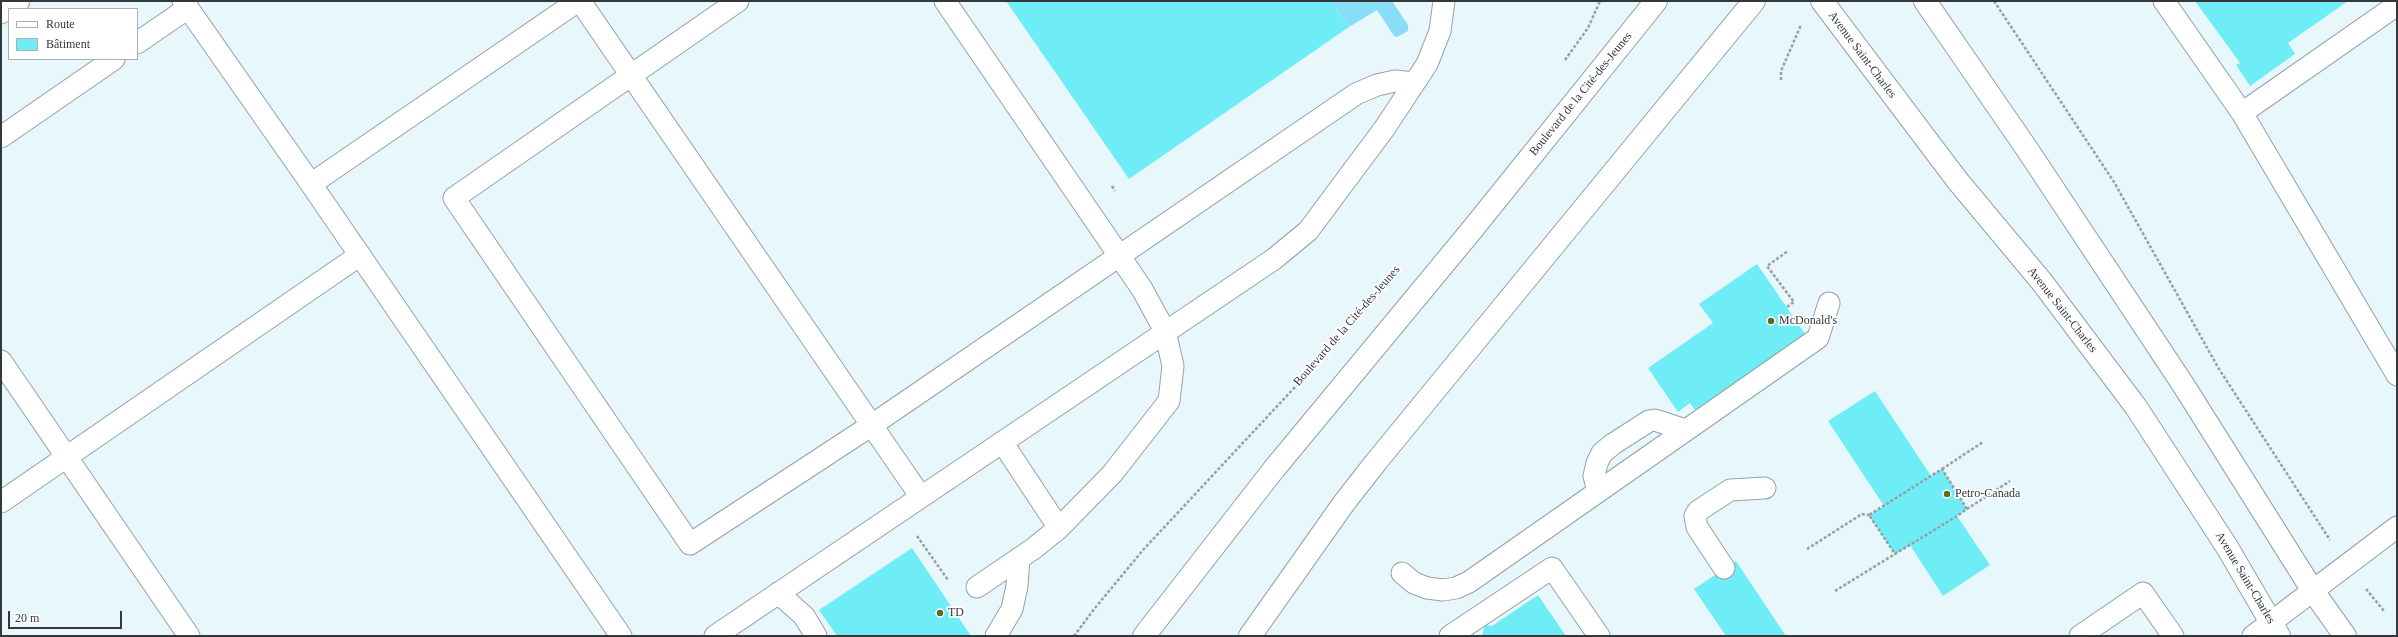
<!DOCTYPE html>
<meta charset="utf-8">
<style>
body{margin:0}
#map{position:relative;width:2398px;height:637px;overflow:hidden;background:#e7f7fc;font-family:Georgia,serif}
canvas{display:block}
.frame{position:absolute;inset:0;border:2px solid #33393b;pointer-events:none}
.legend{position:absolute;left:8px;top:8px;width:130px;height:52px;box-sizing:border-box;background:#fff;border:1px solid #adb0b1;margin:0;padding:5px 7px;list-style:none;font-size:12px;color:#33393b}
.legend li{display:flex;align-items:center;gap:8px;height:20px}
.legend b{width:20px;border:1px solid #adb0b1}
.scale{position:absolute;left:8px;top:611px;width:114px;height:18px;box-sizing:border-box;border:2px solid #33393b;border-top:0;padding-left:5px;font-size:12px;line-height:14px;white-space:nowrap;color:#33393b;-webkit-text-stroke:3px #fff;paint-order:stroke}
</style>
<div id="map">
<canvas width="2398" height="637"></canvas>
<div class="frame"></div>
<ul class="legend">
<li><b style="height:5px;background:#fff"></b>Route</li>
<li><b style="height:11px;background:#6fedf6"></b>Bâtiment</li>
</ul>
<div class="scale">20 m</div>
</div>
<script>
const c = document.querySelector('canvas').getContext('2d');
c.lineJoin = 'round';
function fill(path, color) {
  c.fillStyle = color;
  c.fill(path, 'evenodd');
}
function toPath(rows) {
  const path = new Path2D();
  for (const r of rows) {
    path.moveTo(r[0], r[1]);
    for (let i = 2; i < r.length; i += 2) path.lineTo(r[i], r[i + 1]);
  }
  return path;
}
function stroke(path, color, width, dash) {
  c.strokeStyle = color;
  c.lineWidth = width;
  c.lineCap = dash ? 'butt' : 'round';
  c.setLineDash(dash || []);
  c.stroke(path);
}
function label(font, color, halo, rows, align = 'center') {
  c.font = font + ' Georgia,serif';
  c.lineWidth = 3.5;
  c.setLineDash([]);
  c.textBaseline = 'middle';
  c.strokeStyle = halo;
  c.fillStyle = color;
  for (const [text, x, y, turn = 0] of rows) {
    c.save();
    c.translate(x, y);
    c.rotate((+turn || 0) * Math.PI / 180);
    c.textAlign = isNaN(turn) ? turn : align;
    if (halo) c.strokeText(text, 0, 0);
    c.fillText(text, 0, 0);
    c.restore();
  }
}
fill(toPath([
 [1331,1,1392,1,1408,25,1408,31,1397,37,1394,36,1377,10,1349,27]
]), '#8addf7');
fill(toPath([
 [1006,1,1331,1,1349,27,1129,179],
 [2195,1,2348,1,2288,43,2295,54,2250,86,2236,65,2240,63],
 [1757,264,1805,334,1695,410,1690,403,1678,412,1648,368,1713,323,1699,304],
 [1875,391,1931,476,1942,469,1967,509,1957,516,1990,565,1943,596,1910,545,1895,554,1869,515,1884,506,1828,421],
 [912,548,971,636,837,636,819,610],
 [1736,561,1786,636,1726,636,1694,589],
 [1538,595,1566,636,1482,636,1485,625,1492,626]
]), '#6fedf6');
const lane = toPath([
 [183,1,311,184],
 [578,1,311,184,621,636],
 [580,1,921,497],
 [738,1,454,198,690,544,872,425,1356,94,1377,85,1395,81,1414,83],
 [945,1,1142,289,1165,331,1173,366,1169,401,1112,474,1059,528,1033,549,977,587],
 [2164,1,2242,113,2397,5],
 [1,13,19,1],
 [137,43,188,8],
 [2242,113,2397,375],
 [1,137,114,59],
 [1,361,189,636],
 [1002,442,1059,528],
 [1598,491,1594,476,1597,463,1602,453,1613,444,1649,421,1655,420,1685,430],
 [1,502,360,255],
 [1724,568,1697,527,1695,516,1698,511,1730,490,1765,488],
 [1402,573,1414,583,1427,588,1443,590,1456,588,1469,582,1818,338,1829,303],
 [778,593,804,616,816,636],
 [715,636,1274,259,1308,231,1384,129,1427,64,1440,31,1444,1],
 [996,636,1012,609,1017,586,1019,558],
 [1450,636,1552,568,1599,636],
 [2080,636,2143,593,2173,636],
 [2253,636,2397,527]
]);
const secondary = toPath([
 [1822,1,1957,180,2042,282,2136,407,2227,547,2279,636],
 [1925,1,2029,152,2184,386,2313,591,2345,636],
 [1144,636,1274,469,1471,231,1656,1],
 [1250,636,1344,503,1376,462,1754,1]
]);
stroke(lane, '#93a2a7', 23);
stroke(secondary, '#93a2a7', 24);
stroke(toPath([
 [1994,1,2114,182,2219,369,2330,540],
 [1565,60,1588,28,1600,1],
 [1781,80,1781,71,1801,25],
 [1112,186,1115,191],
 [1787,307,1794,302,1767,266,1788,251],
 [1942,469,1983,442],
 [1967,509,1942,469,1869,515,1895,554,1957,516,1967,509,2010,481],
 [917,536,948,580],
 [1807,549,1862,514,1869,515],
 [2366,589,2384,611],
 [1835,591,1895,554],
 [1074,636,1095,608,1143,550,1323,357]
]), '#95a0a4', 2.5, [3, 2]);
stroke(lane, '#fff', 21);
stroke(secondary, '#fff', 22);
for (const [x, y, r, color] of [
 [1771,321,4,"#556f21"],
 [1947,494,4,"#556f21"],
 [940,613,4,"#556f21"]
]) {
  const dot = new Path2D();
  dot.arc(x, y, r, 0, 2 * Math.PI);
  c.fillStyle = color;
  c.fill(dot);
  stroke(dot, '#fff', 1.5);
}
label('12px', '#33393b', '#fff', [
 ["Avenue Saint-Charles",1862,55,53],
 ["Boulevard de la Cité-des-Jeunes",1581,94,-51],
 ["Avenue Saint-Charles",2062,310,52],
 ["Boulevard de la Cité-des-Jeunes",1347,326,-49],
 ["Avenue Saint-Charles",2245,578,59]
]);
label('12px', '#33393b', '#fff', [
 ["McDonald's",1779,321],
 ["Petro-Canada",1955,494],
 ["TD",948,613]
], 'left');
</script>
